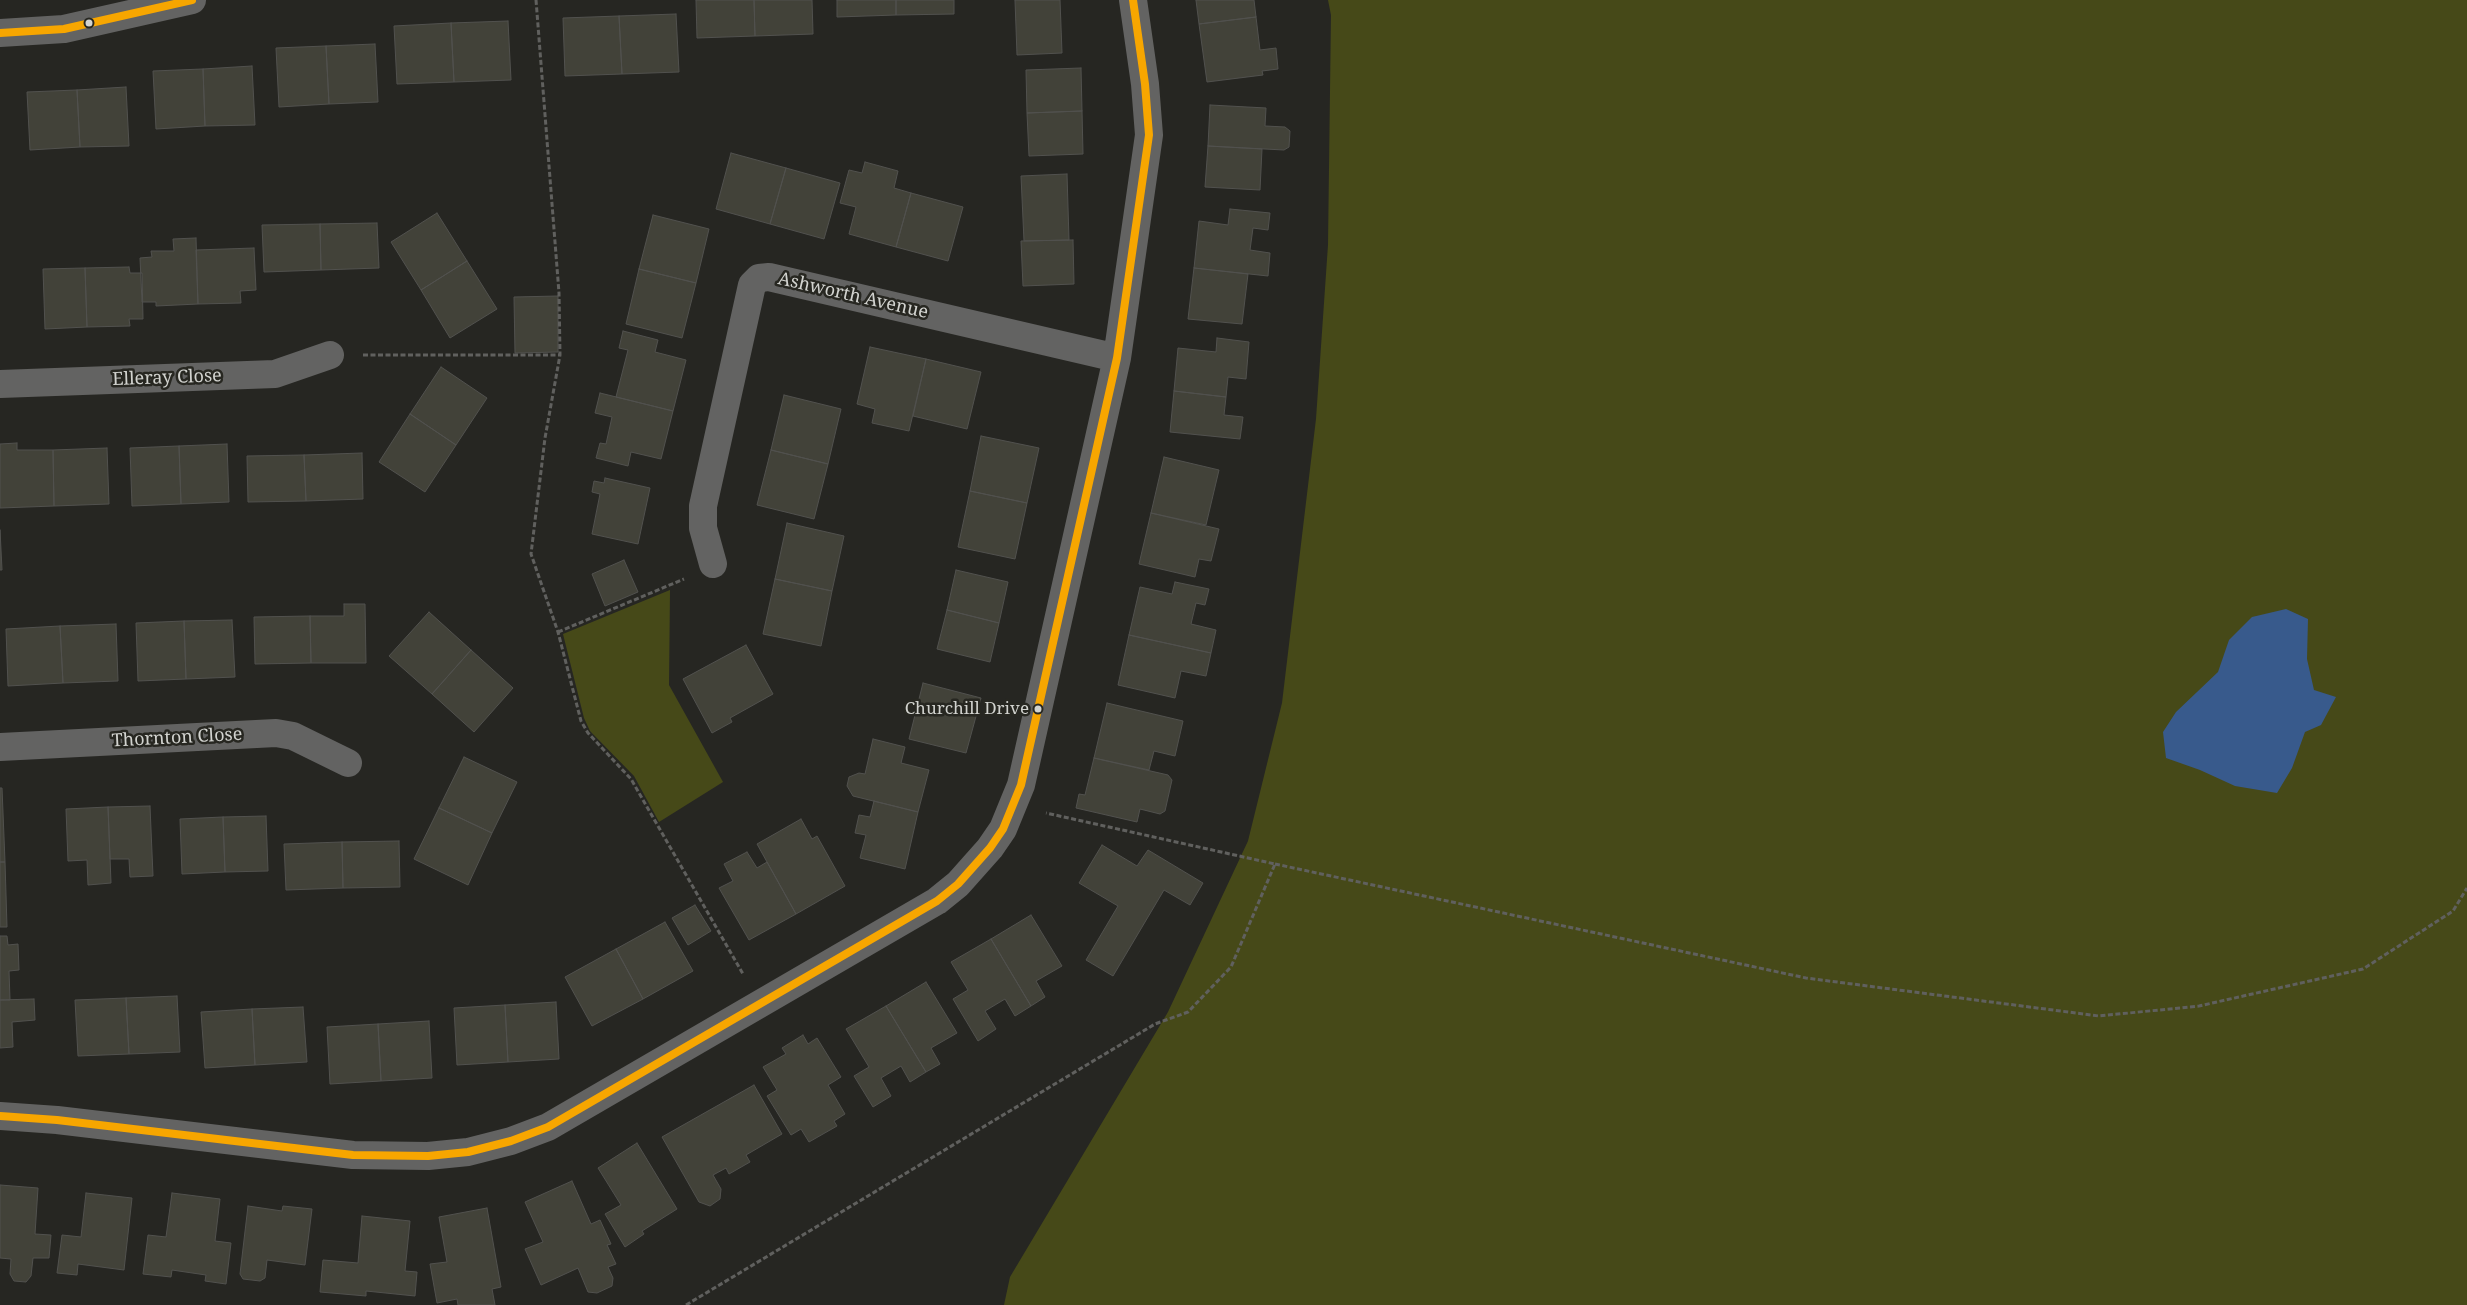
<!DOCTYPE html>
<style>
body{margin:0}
canvas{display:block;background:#262622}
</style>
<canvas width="2467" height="1305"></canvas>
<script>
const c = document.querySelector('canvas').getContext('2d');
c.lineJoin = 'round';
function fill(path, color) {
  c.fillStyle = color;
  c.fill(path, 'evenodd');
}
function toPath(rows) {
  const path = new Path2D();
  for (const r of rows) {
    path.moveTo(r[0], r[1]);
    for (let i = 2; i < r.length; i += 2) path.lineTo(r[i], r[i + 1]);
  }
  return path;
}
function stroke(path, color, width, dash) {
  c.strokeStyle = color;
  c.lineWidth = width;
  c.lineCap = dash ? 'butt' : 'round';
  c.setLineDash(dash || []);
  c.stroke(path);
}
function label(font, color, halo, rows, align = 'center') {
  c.font = font + ' "Noto Serif",serif';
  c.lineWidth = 5;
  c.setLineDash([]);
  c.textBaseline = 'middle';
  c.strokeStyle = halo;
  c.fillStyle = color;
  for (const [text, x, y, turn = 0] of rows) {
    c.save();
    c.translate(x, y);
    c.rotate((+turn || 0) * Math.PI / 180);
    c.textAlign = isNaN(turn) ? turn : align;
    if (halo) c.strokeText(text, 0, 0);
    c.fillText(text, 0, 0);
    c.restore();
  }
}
fill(toPath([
 [1328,0,2467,0,2467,1305,1004,1305,1010,1277,1168,1012,1248,841,1282,703,1316,419,1328,245,1331,15],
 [670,590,669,685,723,782,659,822,634,776,590,731,584,718,563,634]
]), '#464918');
fill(toPath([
 [2286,609,2308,619,2307,659,2314,690,2336,697,2321,725,2305,732,2292,768,2277,793,2235,786,2200,770,2166,758,2163,732,2176,712,2218,672,2229,640,2252,617]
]), '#385a8c');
const building = toPath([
 [696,0,754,0,755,36,697,38,696,0],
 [754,0,812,0,813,34,755,36,754,0],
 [837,0,896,0,896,15,837,17,837,0],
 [896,0,954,0,954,14,896,15,896,0],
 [1015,0,1060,0,1062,53,1017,55,1015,0],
 [1196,0,1254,0,1256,17,1199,24,1196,0],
 [676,14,679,72,622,74,619,16,676,14],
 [619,16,622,74,565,76,563,18,619,16],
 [1256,17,1260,50,1276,48,1278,69,1262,71,1263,75,1207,82,1199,24,1256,17],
 [508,21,511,80,454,82,451,23,508,21],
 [451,23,454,82,397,84,394,26,451,23],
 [375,44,378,102,329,104,326,46,375,44],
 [326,46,329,104,279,107,276,48,326,46],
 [252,66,255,125,205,126,203,69,252,66],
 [1081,68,1082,111,1027,113,1026,70,1081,68],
 [203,69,205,126,156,129,153,71,203,69],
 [126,87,129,146,80,147,77,90,126,87],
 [77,90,80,147,30,150,27,92,77,90],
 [1210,105,1266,108,1265,126,1285,127,1290,131,1289,147,1284,150,1208,146,1210,105],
 [1082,111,1083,154,1029,156,1027,113,1082,111],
 [1208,146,1262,149,1260,190,1205,187,1208,146],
 [731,153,786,168,770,224,716,209,731,153],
 [865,162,898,171,894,188,911,193,896,247,849,234,856,207,840,203,849,170,862,173,865,162],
 [786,168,840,183,824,239,770,224,786,168],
 [1067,174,1069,240,1024,241,1021,176,1067,174],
 [911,193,963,207,948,261,896,247,911,193],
 [1230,209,1270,213,1268,230,1253,228,1250,250,1270,253,1268,276,1194,268,1199,221,1228,225,1230,209],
 [437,213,467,261,421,290,391,242,437,213],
 [653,215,709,229,696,283,639,269,653,215],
 [377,223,379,268,321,270,320,224,377,223],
 [320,224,321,270,264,272,262,225,320,224],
 [196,238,198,304,156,306,156,302,142,302,140,258,152,257,151,251,174,251,173,239,196,238],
 [1073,240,1074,284,1023,286,1021,241,1073,240],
 [254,248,256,290,240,291,241,303,198,304,196,250,254,248],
 [467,261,497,309,450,338,421,290,467,261],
 [129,267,130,273,142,273,143,319,129,319,130,326,87,327,85,268,129,267],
 [85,268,87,327,45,329,43,269,85,268],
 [1194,268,1248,274,1242,324,1188,319,1194,268],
 [639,269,696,283,682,338,626,324,639,269],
 [558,296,558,352,515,353,514,297,558,296],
 [623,331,658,340,655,352,686,360,673,411,616,397,628,350,619,348,623,331],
 [1217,338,1249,342,1246,379,1228,377,1226,397,1174,391,1178,348,1216,352,1217,338],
 [870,347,926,359,909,431,872,423,875,409,857,404,870,347],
 [926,359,981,372,967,429,913,416,926,359],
 [441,367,487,398,456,445,410,414,441,367],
 [1174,391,1226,397,1224,415,1243,417,1240,439,1170,432,1174,391],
 [600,393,673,411,661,459,631,452,628,466,596,458,600,443,606,444,612,417,595,413,600,393],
 [784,395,841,409,828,464,771,450,784,395],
 [410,414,456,445,425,492,379,462,410,414],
 [981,436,1039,448,1027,503,970,491,981,436],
 [17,443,17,450,53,450,54,506,0,508,0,444,17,443],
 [227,444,229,502,181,504,179,446,227,444],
 [179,446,181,504,132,506,130,448,179,446],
 [107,448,109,504,54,506,53,450,107,448],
 [771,450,828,464,814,519,757,505,771,450],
 [362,453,363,499,306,501,304,455,362,453],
 [304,455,306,501,248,502,247,456,304,455],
 [1164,457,1219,470,1206,525,1151,513,1164,457],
 [605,478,650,488,638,544,592,534,600,494,592,492,594,481,604,483,605,478],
 [970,491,1027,503,1015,559,958,547,970,491],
 [1151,513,1219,529,1211,561,1199,559,1195,577,1139,564,1151,513],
 [787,523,844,536,832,591,775,579,787,523],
 [0,530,2,570,0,570,0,530],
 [624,560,638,592,605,606,592,574,624,560],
 [956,570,1008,582,999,623,947,610,956,570],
 [775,579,832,591,821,646,763,634,775,579],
 [1175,582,1209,589,1205,605,1196,603,1191,624,1216,630,1211,653,1129,635,1140,587,1172,594,1175,582],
 [344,604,365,604,366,663,311,663,310,616,344,616,344,604],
 [947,610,999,623,990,662,937,649,947,610],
 [429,612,471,650,432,694,389,656,429,612],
 [310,616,311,663,255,664,254,617,310,616],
 [232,620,235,677,186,679,184,621,232,620],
 [184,621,186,679,138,681,136,623,184,621],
 [116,624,118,681,63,683,60,626,116,624],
 [60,626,63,683,8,686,6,629,60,626],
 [1129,635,1211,653,1206,676,1181,671,1175,698,1118,685,1129,635],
 [746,645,773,694,730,718,732,722,712,733,683,679,746,645],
 [471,650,513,688,474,732,432,694,471,650],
 [923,683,981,698,966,753,909,739,923,683],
 [1107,703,1183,721,1175,756,1154,751,1149,770,1094,758,1107,703],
 [873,739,905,747,901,763,929,770,918,812,853,796,847,786,849,777,859,773,865,774,873,739],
 [464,757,517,782,492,833,439,808,464,757],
 [1094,758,1168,775,1172,780,1165,811,1160,814,1140,809,1137,822,1076,808,1079,794,1085,795,1094,758],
 [0,788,2,788,5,862,0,862,0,788],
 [874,801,918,812,905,869,860,858,866,835,855,833,859,815,870,817,874,801],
 [150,806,153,876,130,877,129,859,110,859,108,807,150,806],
 [108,807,111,883,88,885,87,860,68,861,66,809,108,807],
 [439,808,492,833,468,885,414,859,439,808],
 [266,816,268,871,225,872,223,817,266,816],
 [223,817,225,872,182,874,180,819,223,817],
 [801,819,812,839,817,836,845,886,796,914,757,844,801,819],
 [399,841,400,887,343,888,342,842,399,841],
 [342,842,343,888,286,890,284,844,342,842],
 [1102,845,1137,866,1148,850,1203,883,1190,905,1164,890,1113,976,1086,960,1118,906,1079,883,1102,845],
 [747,852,757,868,767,862,796,914,749,940,719,888,733,881,724,864,747,852],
 [0,862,5,862,7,927,0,927,0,862],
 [695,905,711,931,688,945,672,918,695,905],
 [1031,915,1062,966,1036,981,1045,997,1031,1006,991,939,1031,915],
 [665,922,693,971,643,999,616,949,665,922],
 [0,936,7,936,8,945,18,944,19,970,9,971,10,1000,0,1000,0,936],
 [991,939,1031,1006,1015,1016,1005,999,985,1011,996,1029,978,1041,953,999,968,990,951,962,991,939],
 [616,949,643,999,592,1026,565,977,616,949],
 [926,982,957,1033,931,1048,940,1064,926,1072,886,1006,926,982],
 [177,996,180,1052,129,1054,126,998,177,996],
 [126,998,129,1054,78,1056,75,1000,126,998],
 [34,999,35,1020,12,1022,13,1047,0,1048,0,1000,34,999],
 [556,1002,559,1059,508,1062,505,1005,556,1002],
 [505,1005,508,1062,457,1065,454,1008,505,1005],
 [886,1006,926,1072,910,1082,901,1066,881,1078,891,1096,873,1107,854,1076,869,1067,846,1029,886,1006],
 [303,1007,307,1062,255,1065,252,1009,303,1007],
 [252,1009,255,1065,205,1068,201,1012,252,1009],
 [429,1021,432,1078,381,1081,378,1024,429,1021],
 [378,1024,381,1081,330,1084,327,1027,378,1024],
 [803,1035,808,1044,817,1038,841,1077,828,1085,845,1114,834,1121,837,1126,809,1142,801,1129,791,1135,767,1096,777,1090,763,1067,786,1054,782,1048,803,1035],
 [754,1085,782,1134,746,1155,750,1162,729,1174,726,1168,713,1175,721,1189,720,1199,710,1206,699,1202,662,1137,754,1085],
 [637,1143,677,1209,642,1231,644,1234,625,1247,605,1214,621,1205,598,1168,637,1143],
 [572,1181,591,1224,600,1220,611,1244,607,1245,616,1264,608,1267,613,1278,612,1286,597,1293,588,1292,578,1268,541,1285,525,1249,543,1242,525,1202,572,1181],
 [0,1185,38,1188,35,1234,51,1235,49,1258,33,1258,31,1276,26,1282,14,1281,10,1274,11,1259,0,1258,0,1185],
 [86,1193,132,1198,124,1270,78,1264,77,1275,57,1273,62,1235,81,1237,86,1193],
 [172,1193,220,1199,215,1241,231,1243,226,1284,205,1281,206,1275,172,1270,171,1277,143,1274,148,1235,166,1237,172,1193],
 [248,1206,282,1211,283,1206,312,1209,305,1265,267,1260,265,1278,260,1281,243,1279,240,1274,248,1206],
 [487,1208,501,1287,492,1289,495,1305,458,1305,457,1299,437,1303,430,1264,447,1262,439,1217,487,1208],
 [362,1216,410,1221,405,1271,417,1272,415,1296,366,1291,366,1296,320,1292,323,1260,358,1263,362,1216]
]);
fill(building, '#424239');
stroke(building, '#51514e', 1);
stroke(toPath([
 [536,0,559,293,560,355,545,438,531,554,558,632,581,721,588,733,631,779,743,974],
 [363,355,560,355],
 [558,632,684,579],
 [1275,864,1806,978,2099,1016,2199,1006,2363,969,2453,911,2467,888],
 [686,1305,1155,1024,1188,1012,1231,967,1275,864,1046,813]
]), '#60605e', 3, [5, 2.5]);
stroke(toPath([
 [0,33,64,29,192,0],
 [0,384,275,374,330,355],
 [713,564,703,528,703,506,752,285,759,278,769,277,1117,358],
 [0,747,276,733,293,736,348,763],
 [0,1116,57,1120,353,1155,428,1156,468,1152,511,1141,548,1127,937,901,958,884,990,848,1003,829,1021,785,1117,358,1149,135,1145,84,1133,0]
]), '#636362', 28);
stroke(toPath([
 [0,33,64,29,192,0],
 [0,1116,57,1120,353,1155,428,1156,468,1152,511,1141,548,1127,937,901,958,884,990,848,1003,829,1021,785,1117,358,1149,135,1145,84,1133,0]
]), '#f7a600', 8);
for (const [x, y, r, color] of [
 [89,23,4.5,"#d2d3cf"],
 [1038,709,4.5,"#d2d3cf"]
]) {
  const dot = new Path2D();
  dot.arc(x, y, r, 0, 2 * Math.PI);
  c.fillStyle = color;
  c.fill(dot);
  stroke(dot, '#272721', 2);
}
label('17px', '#d2d3cf', '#272721', [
 ["Churchill Drive",1029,709]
], 'right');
label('18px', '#d2d3cf', '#272721', [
 ["Ashworth Avenue",853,296,13],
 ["Elleray Close",167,378,-2],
 ["Thornton Close",177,738,-3]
]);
</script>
